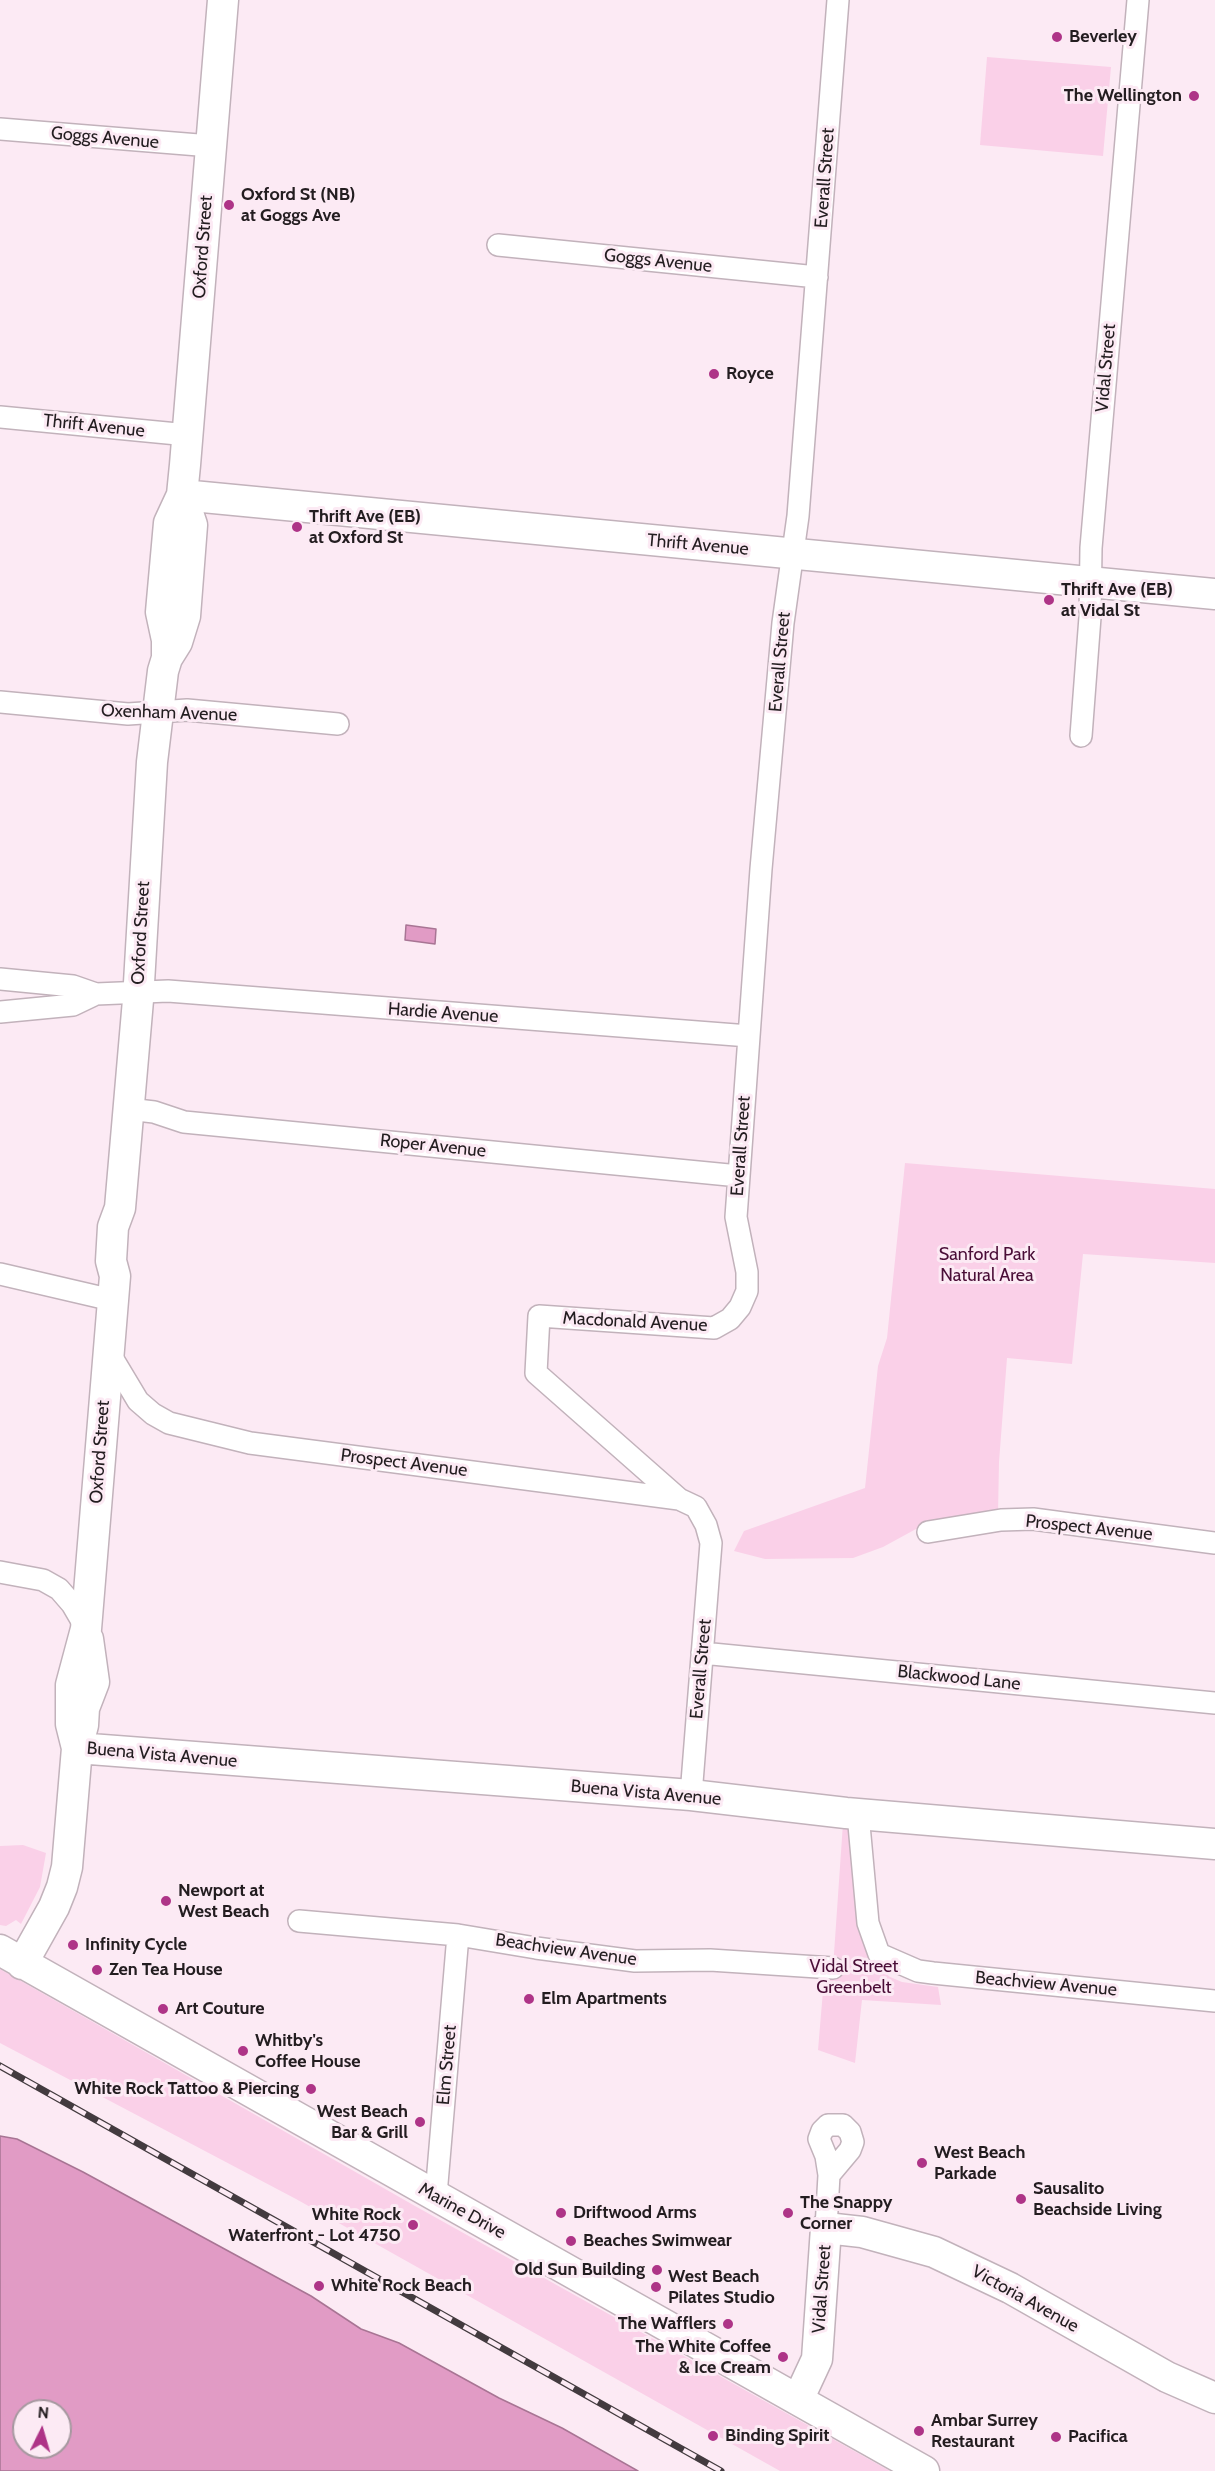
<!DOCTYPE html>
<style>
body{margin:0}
#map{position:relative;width:1215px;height:2471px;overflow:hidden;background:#fceaf4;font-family:Cabin,sans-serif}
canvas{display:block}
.north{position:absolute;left:12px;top:2399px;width:60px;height:60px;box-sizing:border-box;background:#fceaf4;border:2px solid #a5989f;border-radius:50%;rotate:5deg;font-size:16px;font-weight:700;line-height:24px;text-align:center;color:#231d20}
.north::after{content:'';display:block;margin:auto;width:21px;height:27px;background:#ae3487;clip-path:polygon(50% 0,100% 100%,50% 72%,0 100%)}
</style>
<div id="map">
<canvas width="1215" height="2471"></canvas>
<div class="north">N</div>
</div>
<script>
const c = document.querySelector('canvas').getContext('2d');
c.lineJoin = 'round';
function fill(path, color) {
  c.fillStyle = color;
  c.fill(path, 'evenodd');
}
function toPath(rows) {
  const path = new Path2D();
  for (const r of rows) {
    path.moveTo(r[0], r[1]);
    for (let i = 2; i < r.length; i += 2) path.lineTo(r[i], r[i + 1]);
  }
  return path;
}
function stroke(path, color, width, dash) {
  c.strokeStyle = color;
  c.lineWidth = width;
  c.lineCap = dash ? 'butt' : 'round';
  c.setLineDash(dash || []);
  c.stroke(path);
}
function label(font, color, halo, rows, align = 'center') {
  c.font = font + ' Cabin,sans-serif';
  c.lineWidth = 6;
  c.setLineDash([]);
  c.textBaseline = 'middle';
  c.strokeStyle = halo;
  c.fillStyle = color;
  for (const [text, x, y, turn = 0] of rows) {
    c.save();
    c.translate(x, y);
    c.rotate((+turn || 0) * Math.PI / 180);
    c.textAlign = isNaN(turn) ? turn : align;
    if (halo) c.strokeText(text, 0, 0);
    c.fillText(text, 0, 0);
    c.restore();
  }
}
fill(toPath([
 [987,57,1111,67,1103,156,980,145],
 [905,1163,1215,1189,1215,1263,1083,1254,1072,1364,1007,1358,999,1462,998,1514,927,1523,883,1547,853,1558,765,1559,734,1551,744,1531,865,1488,878,1366,887,1338],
 [843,1823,853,1824,870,1955,874,1964,890,1977,902,1982,938,1987,941,2005,862,2000,855,2063,818,2050,825,1967,833,1968],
 [23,1845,46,1853,40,1887,21,1924,16,1920,6,1926,0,1925,0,1846],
 [0,1969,415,2206,890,2471,780,2471,296,2199,0,2043]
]), '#fad0e8');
const water = toPath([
 [406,925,436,929,435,944,405,940,406,925],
 [0,2136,17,2139,83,2172,311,2296,361,2329,399,2343,499,2398,562,2428,638,2471,0,2471,0,2136],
 [24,2411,60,2411,60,2447,24,2447,24,2411]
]);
fill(water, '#e19bc5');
stroke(water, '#a87594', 1.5);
const street = toPath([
 [0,129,211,146],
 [498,245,817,277],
 [0,417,188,435],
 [0,702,128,714,187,710,338,724],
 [1081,736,1090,617,1091,548,1138,0],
 [0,979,73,986,96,994,168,991,749,1036],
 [0,1012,73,1005,96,994],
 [128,1109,154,1112,184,1122,739,1176],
 [0,1274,112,1300],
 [108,1351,138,1401,153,1414,169,1423,250,1443,679,1499,696,1507,706,1525,711,1543,691,1795],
 [679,1499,536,1373,539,1316,714,1328,730,1319,740,1307,747,1291,747,1272,736,1217,739,1176,761,869,783,623,798,516,838,0],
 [928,1532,1001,1520,1033,1519,1215,1543],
 [0,1572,43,1580,59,1589,72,1604,86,1628],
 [702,1653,1215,1703],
 [858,1814,868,1923,879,1954,918,1971,933,1973,1215,2001],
 [299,1921,458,1935,536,1948,635,1961,710,1960,833,1968],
 [436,2195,458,1935],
 [826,2228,829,2175,826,2156,819,2139,822,2131,828,2125,843,2125,850,2132,853,2142,850,2150,829,2175]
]);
const secondary = toPath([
 [182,495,1215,594],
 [167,658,167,640,161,612,169,523,182,495,185,465,223,0],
 [77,1748,71,1724,71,1685,86,1629,115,1276,111,1261,113,1227,120,1208,138,1000,152,762,163,671,167,658,177,642,185,616,192,525,182,495],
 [77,1748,691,1795,846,1813,1215,1844],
 [0,1950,924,2471],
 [22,1964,54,1907,62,1887,67,1867,77,1748,83,1725,84,1708,94,1682,88,1639],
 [798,2400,817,2359,826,2228,862,2232,934,2252,1010,2288,1167,2377,1215,2398]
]);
stroke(street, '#c2b2bb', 24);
stroke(secondary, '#c2b2bb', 33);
stroke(street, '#fff', 21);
stroke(secondary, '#fff', 30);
const rail = toPath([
 [0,2066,721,2471]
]);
stroke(rail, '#433b3f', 7);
stroke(rail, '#fceaf4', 4.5, [14]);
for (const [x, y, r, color] of [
 [1057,37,6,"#ae3487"],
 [1194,96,6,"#ae3487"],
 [229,205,6,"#ae3487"],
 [714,374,6,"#ae3487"],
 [297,527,6,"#ae3487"],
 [1049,600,6,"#ae3487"],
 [166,1901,6,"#ae3487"],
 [73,1945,6,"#ae3487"],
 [97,1970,6,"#ae3487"],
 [529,1999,6,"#ae3487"],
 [163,2009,6,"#ae3487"],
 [243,2051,6,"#ae3487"],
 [311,2089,6,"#ae3487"],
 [420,2122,6,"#ae3487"],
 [922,2163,6,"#ae3487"],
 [1021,2199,6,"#ae3487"],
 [561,2213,6,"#ae3487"],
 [788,2213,6,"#ae3487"],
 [413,2225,6,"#ae3487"],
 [571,2241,6,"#ae3487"],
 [657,2270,6,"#ae3487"],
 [319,2286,6,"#ae3487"],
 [656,2287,6,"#ae3487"],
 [728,2324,6,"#ae3487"],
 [783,2357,6,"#ae3487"],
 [919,2431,6,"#ae3487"],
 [713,2436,6,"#ae3487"],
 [1056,2437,6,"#ae3487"]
]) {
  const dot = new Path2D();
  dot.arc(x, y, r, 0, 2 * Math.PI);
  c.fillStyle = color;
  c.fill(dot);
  stroke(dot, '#fceaf4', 2);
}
label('bold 18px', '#231d20', '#fceaf4', [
 ["Beverley",1069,37],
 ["The Wellington",1182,96,"right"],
 ["Oxford St (NB)",241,195],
 ["at Goggs Ave",241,216],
 ["Royce",726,374],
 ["Thrift Ave (EB)",309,517],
 ["at Oxford St",309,538],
 ["Thrift Ave (EB)",1061,590],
 ["at Vidal St",1061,611],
 ["Newport at",178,1891],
 ["West Beach",178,1912],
 ["Infinity Cycle",85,1945],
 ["Zen Tea House",109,1970],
 ["Elm Apartments",541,1999],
 ["Art Couture",175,2009],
 ["Whitby's",255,2041],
 ["Coffee House",255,2062],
 ["White Rock Tattoo & Piercing",299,2089,"right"],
 ["West Beach",408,2112,"right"],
 ["Bar & Grill",408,2133,"right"],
 ["West Beach",934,2153],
 ["Parkade",934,2174],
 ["Sausalito",1033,2189],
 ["Beachside Living",1033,2210],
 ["The Snappy",800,2203],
 ["Corner",800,2224],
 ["Driftwood Arms",573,2213],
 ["White Rock",401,2215,"right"],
 ["Waterfront - Lot 4750",401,2236,"right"],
 ["Beaches Swimwear",583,2241],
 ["Old Sun Building",645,2270,"right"],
 ["West Beach",668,2277],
 ["Pilates Studio",668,2298],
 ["White Rock Beach",331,2286],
 ["The Wafflers",716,2324,"right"],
 ["The White Coffee",771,2347,"right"],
 ["& Ice Cream",771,2368,"right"],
 ["Ambar Surrey",931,2421],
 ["Restaurant",931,2442],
 ["Binding Spirit",725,2436],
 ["Pacifica",1068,2437]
], 'left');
label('18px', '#231d20', '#fceaf4', [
 ["Goggs Avenue",105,138,5],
 ["Everall Street",825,178,-86],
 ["Oxford Street",203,247,-86],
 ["Goggs Avenue",658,261,6],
 ["Vidal Street",1106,368,-85],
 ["Thrift Avenue",94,426,6],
 ["Thrift Avenue",698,545,5],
 ["Everall Street",780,662,-85],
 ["Oxenham Avenue",169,713,2],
 ["Oxford Street",141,933,-87],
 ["Hardie Avenue",443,1013,4],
 ["Roper Avenue",433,1146,6],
 ["Everall Street",741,1146,-86],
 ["Macdonald Avenue",635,1322,3],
 ["Oxford Street",100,1452,-86],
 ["Prospect Avenue",404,1463,7],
 ["Prospect Avenue",1089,1528,6],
 ["Everall Street",701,1669,-85],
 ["Blackwood Lane",959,1678,6],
 ["Buena Vista Avenue",162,1755,5],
 ["Buena Vista Avenue",646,1793,5],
 ["Beachview Avenue",566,1950,8],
 ["Beachview Avenue",1046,1984,5],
 ["Elm Street",447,2065,-85],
 ["Marine Drive",462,2211,29],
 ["Vidal Street",822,2289,-86],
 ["Victoria Avenue",1025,2299,29]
]);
label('18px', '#4a0d37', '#fceaf4', [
 ["Sanford Park",987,1255],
 ["Natural Area",987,1276],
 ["Vidal Street",854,1967],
 ["Greenbelt",854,1988]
]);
</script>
